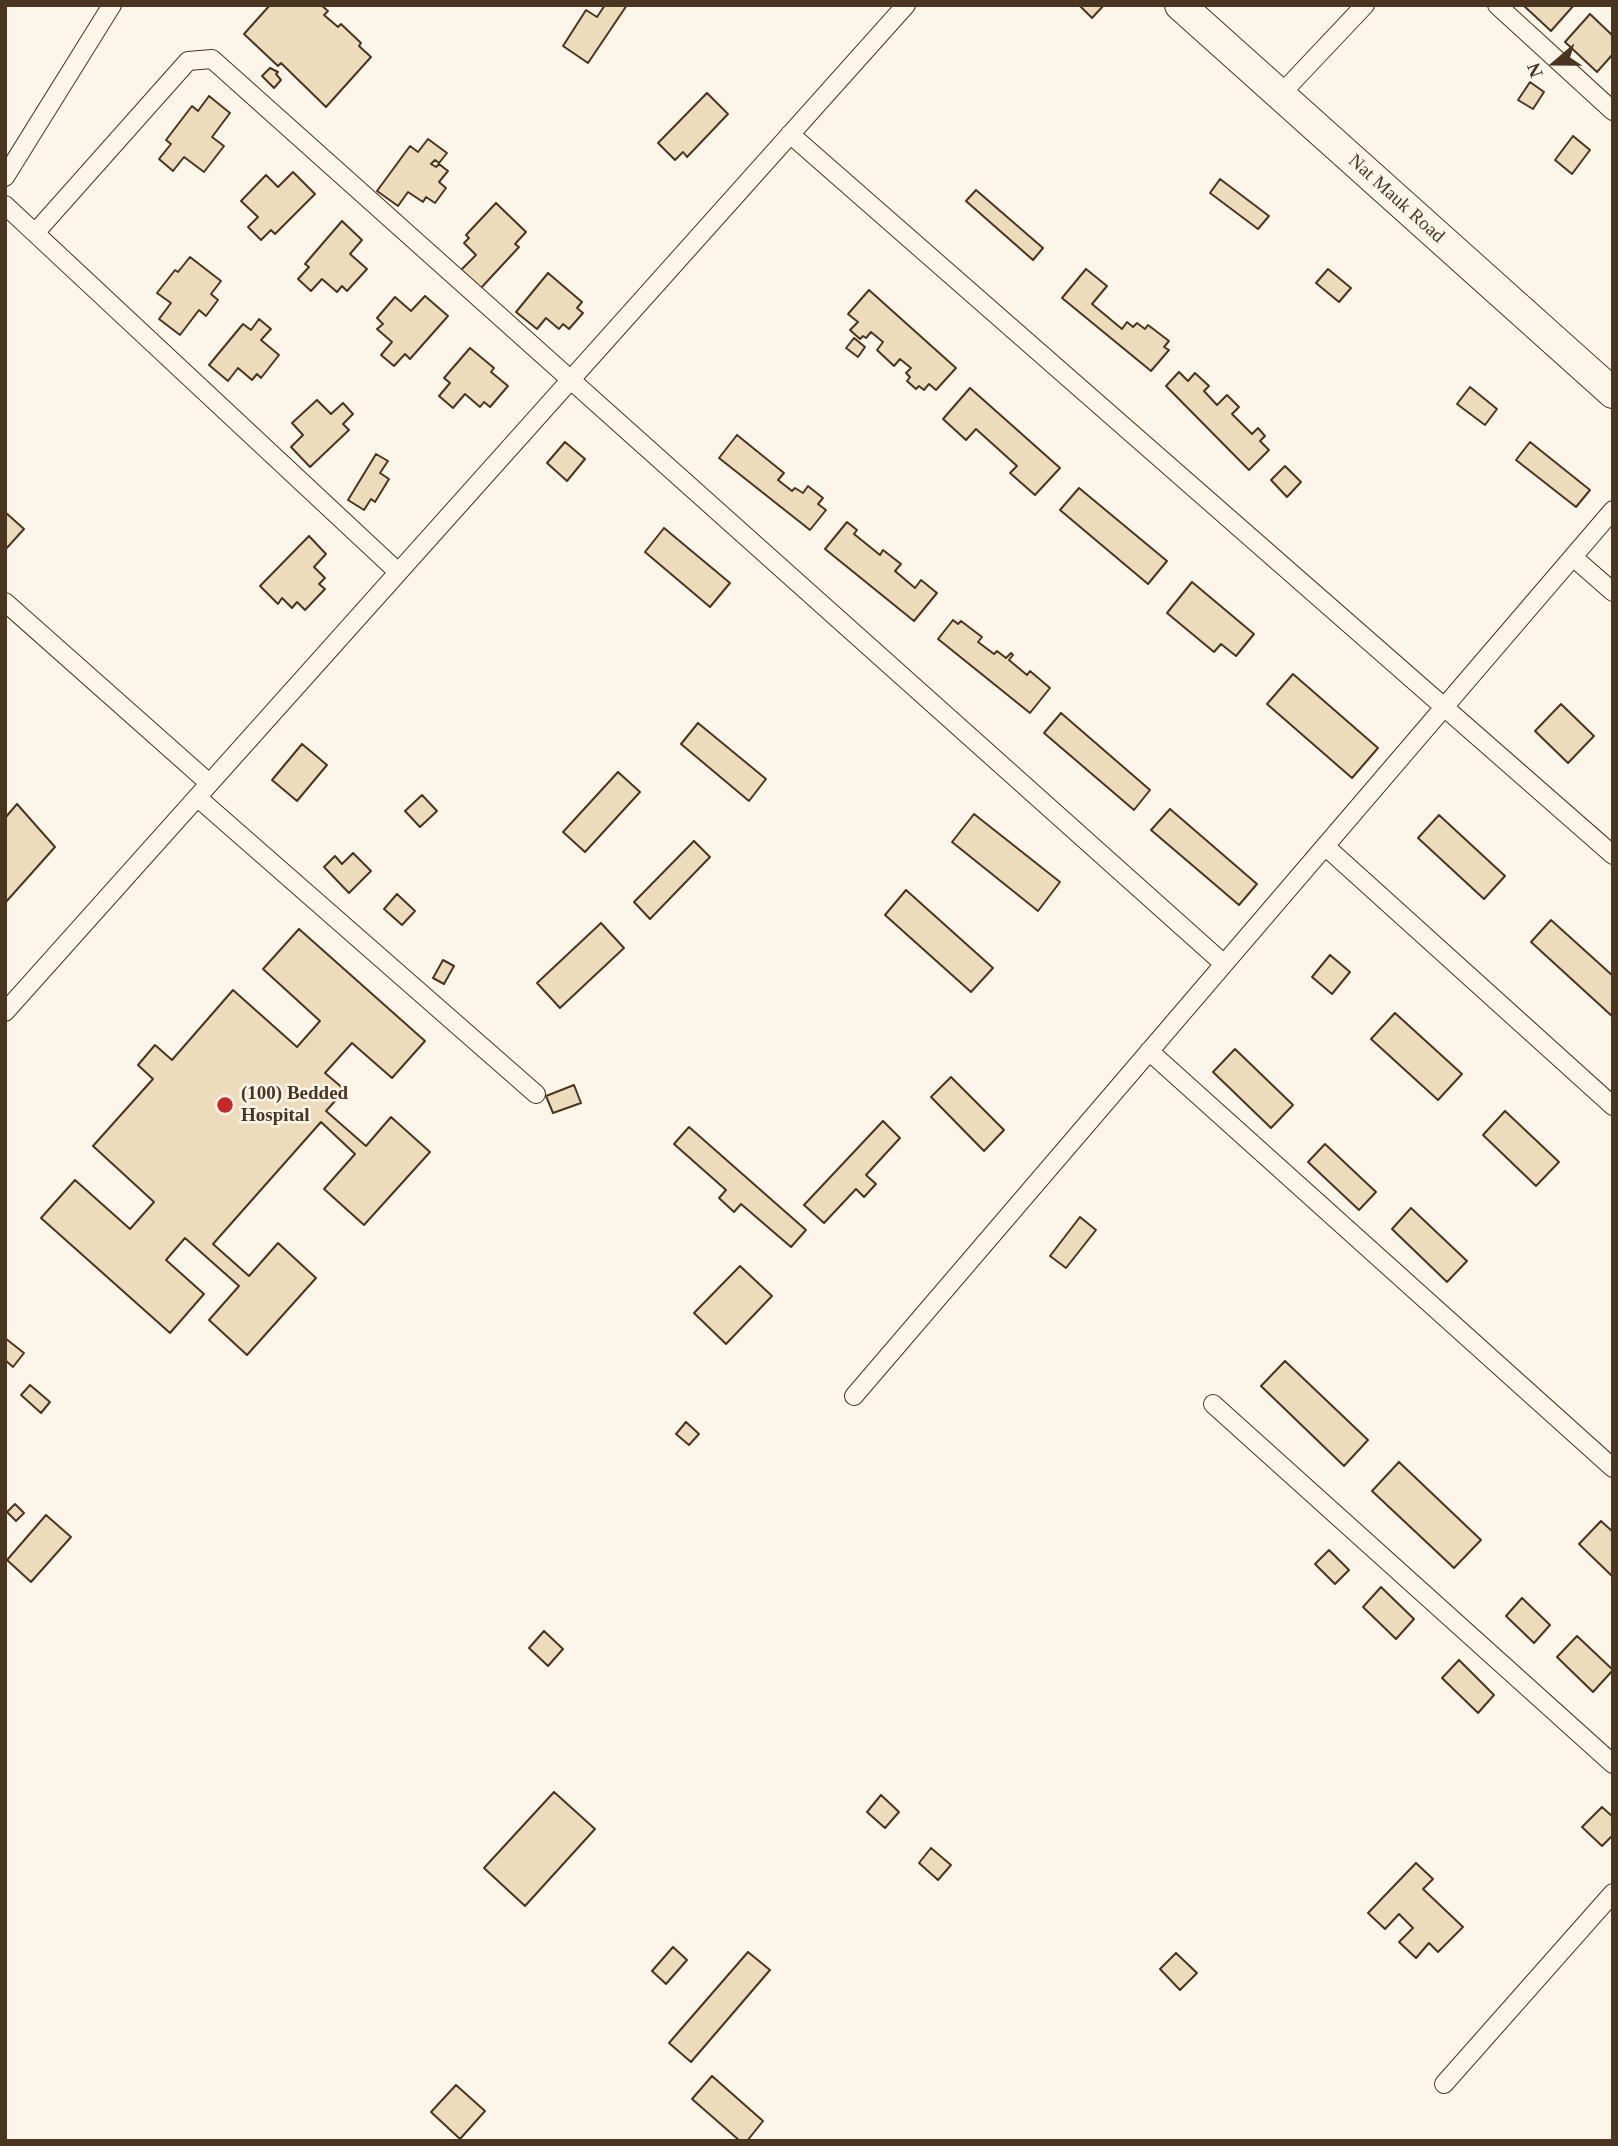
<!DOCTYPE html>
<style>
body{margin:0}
#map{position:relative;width:1618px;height:2146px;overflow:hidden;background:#fbf6e9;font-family:"Times New Roman",serif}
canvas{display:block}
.frame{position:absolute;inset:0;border:7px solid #4a3520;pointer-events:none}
.north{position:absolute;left:1520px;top:28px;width:70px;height:70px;-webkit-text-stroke:5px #fbf6e9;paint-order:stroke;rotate:250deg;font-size:19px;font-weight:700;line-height:28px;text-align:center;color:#4a3520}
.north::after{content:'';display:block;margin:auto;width:24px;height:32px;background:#4a3520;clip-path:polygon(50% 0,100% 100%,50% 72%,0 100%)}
</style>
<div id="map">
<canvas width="1618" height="2146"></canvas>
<div class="frame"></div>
<div class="north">N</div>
</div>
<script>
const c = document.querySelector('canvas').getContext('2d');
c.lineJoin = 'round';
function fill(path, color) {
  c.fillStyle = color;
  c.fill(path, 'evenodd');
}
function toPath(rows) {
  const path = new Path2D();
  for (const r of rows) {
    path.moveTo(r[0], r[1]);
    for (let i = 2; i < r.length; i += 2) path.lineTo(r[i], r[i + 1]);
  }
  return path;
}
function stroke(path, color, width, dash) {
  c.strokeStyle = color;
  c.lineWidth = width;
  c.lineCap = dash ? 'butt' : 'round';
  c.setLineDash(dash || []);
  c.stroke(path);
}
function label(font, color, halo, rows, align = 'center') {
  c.font = font + ' "Times New Roman",serif';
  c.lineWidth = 5;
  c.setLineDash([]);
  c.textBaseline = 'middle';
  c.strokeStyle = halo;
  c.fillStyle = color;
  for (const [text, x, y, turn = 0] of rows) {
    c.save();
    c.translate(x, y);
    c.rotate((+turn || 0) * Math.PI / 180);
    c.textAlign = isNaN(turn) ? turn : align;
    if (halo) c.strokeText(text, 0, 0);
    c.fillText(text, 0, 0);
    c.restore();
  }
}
const building = toPath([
 [270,5,321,5,328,11,324,15,338,27,341,24,361,43,359,46,371,57,326,107,281,63,278,66,244,34,270,5],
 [605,5,627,5,588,63,563,46,586,10,597,17,605,5],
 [1079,5,1104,5,1092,18,1079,5],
 [1523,5,1574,5,1551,31,1523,5],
 [1590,14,1613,36,1613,54,1597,72,1565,42,1590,14],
 [270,68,278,72,276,74,281,80,274,88,262,76,270,68],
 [1530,82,1544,92,1533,109,1518,100,1530,82],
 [707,93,728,114,687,157,683,152,675,160,658,143,707,93],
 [209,96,230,113,212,137,224,146,204,172,184,157,173,171,159,159,171,144,166,140,192,106,198,111,209,96],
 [1573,136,1590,150,1572,174,1555,160,1573,136],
 [428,139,447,153,439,163,435,160,431,164,436,167,439,164,448,171,439,182,446,188,435,203,426,197,423,202,408,192,398,206,377,191,410,146,418,152,428,139],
 [293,172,315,194,275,234,271,230,261,240,248,227,258,217,241,201,266,175,278,187,293,172],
 [1220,179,1269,216,1258,229,1210,193,1220,179],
 [976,190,1043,248,1033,260,966,201,976,190],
 [496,203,526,232,515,244,519,247,481,288,461,270,476,255,464,243,469,238,466,235,496,203],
 [342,221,362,240,350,254,367,269,347,291,342,286,337,292,322,279,311,291,298,279,309,267,305,264,342,221],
 [190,257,221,281,211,294,218,300,206,316,199,310,180,335,159,319,171,303,157,293,175,270,178,272,190,257],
 [1086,269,1107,286,1092,304,1122,329,1127,322,1133,327,1137,323,1145,329,1148,325,1169,341,1164,347,1169,350,1151,371,1062,298,1086,269],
 [1328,269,1351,288,1339,302,1316,283,1328,269],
 [548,273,582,302,577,308,583,313,569,329,563,324,559,329,546,318,537,329,516,312,548,273],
 [869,290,956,368,936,390,929,384,924,390,919,386,916,389,907,381,910,377,906,373,911,368,900,359,894,366,877,350,883,342,871,332,866,338,863,336,860,339,850,330,858,322,848,314,869,290],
 [425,296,448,316,410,359,405,354,394,366,381,355,392,342,377,329,383,324,377,318,395,297,411,311,425,296],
 [259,319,271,329,261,340,279,355,261,378,257,374,252,380,238,368,228,381,209,365,243,324,251,330,259,319],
 [854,338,865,347,858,357,846,348,854,338],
 [470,348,494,368,491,372,508,386,490,407,484,402,480,407,465,394,453,408,439,396,450,383,444,378,470,348],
 [1179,372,1188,381,1195,373,1209,386,1204,391,1217,405,1227,395,1239,407,1232,414,1252,434,1258,428,1265,436,1260,441,1269,450,1249,470,1166,386,1179,372],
 [1470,387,1497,409,1485,425,1457,404,1470,387],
 [970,388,1060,468,1035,495,1010,473,1017,466,976,429,966,440,943,419,970,388],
 [317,400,331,414,343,403,353,414,343,424,349,430,310,467,291,447,303,435,292,423,317,400],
 [737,435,784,473,778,480,792,491,795,488,803,493,808,486,823,498,818,504,826,510,810,530,719,458,737,435],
 [565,442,585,459,567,481,547,463,565,442],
 [1530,442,1590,490,1576,507,1516,460,1530,442],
 [376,454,388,461,380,473,389,479,375,502,371,499,364,510,348,500,376,454],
 [1285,466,1301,482,1287,497,1271,480,1285,466],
 [1079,488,1167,561,1148,584,1060,510,1079,488],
 [5,512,24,529,5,550,5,512],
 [847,522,857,530,854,534,880,555,883,550,901,564,895,571,915,588,921,580,937,593,914,621,825,549,847,522],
 [664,528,730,583,710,607,645,552,664,528],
 [309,536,326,554,314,567,325,578,319,584,325,589,305,610,297,602,292,608,282,598,278,604,260,586,309,536],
 [1192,582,1254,634,1236,656,1221,644,1214,652,1167,613,1192,582],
 [953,620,958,624,961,621,982,637,978,642,994,654,997,651,1006,658,1011,653,1013,655,1009,660,1027,675,1030,671,1050,688,1030,713,938,639,953,620],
 [1293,674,1378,748,1352,778,1267,704,1293,674],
 [1561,704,1594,736,1568,763,1535,731,1561,704],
 [1061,713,1150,790,1134,810,1044,733,1061,713],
 [698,723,766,779,749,801,681,744,698,723],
 [302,744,327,765,297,801,272,780,302,744],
 [618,772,640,792,585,852,563,832,618,772],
 [422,795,437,811,420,827,405,811,422,795],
 [17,804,55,847,5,903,5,818,17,804],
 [1170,809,1257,884,1239,905,1151,830,1170,809],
 [974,814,1060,882,1038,911,952,842,974,814],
 [1439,815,1505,876,1484,899,1418,838,1439,815],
 [694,841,710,857,650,919,634,902,694,841],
 [353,853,371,871,349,893,324,867,335,856,342,864,353,853],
 [906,890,993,968,971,992,885,915,906,890],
 [397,894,415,911,402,925,384,909,397,894],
 [1551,920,1613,976,1613,1017,1531,942,1551,920],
 [601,923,624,948,560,1008,537,983,601,923],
 [299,929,425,1041,392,1078,352,1043,325,1073,345,1090,326,1111,366,1146,391,1117,430,1152,364,1225,324,1189,355,1154,321,1122,213,1244,249,1276,278,1243,316,1278,247,1355,209,1320,239,1286,185,1238,166,1260,204,1294,170,1333,41,1218,75,1180,130,1229,154,1202,93,1146,153,1079,138,1065,155,1045,172,1060,233,990,297,1047,320,1021,263,969,299,929],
 [1330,955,1350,972,1332,994,1312,977,1330,955],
 [443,960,454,966,444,984,433,978,443,960],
 [1395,1013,1462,1074,1438,1100,1371,1039,1395,1013],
 [1235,1049,1293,1105,1271,1128,1213,1072,1235,1049],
 [951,1077,1004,1130,984,1151,931,1097,951,1077],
 [574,1085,581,1103,553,1113,546,1096,574,1085],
 [1505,1111,1559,1162,1536,1186,1483,1135,1505,1111],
 [883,1121,900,1138,866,1175,876,1184,864,1197,856,1189,824,1223,804,1205,883,1121],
 [689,1127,806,1230,791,1247,741,1204,734,1212,719,1198,726,1190,674,1144,689,1127],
 [1325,1144,1376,1192,1359,1210,1308,1162,1325,1144],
 [1411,1208,1467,1261,1447,1282,1392,1229,1411,1208],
 [1080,1217,1096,1230,1066,1268,1050,1256,1080,1217],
 [740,1266,772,1296,726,1344,694,1313,740,1266],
 [5,1338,24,1353,13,1367,5,1360,5,1338],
 [1285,1361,1368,1440,1344,1466,1261,1386,1285,1361],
 [30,1385,50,1402,41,1413,21,1395,30,1385],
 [686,1422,699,1434,689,1445,676,1434,686,1422],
 [1399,1462,1481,1540,1454,1568,1372,1491,1399,1462],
 [15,1504,24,1513,16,1521,7,1512,15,1504],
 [46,1515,71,1537,31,1582,7,1560,46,1515],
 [1601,1521,1613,1532,1613,1577,1579,1544,1601,1521],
 [1329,1550,1349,1570,1335,1584,1315,1564,1329,1550],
 [1381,1587,1414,1619,1396,1639,1363,1607,1381,1587],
 [1522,1598,1550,1625,1534,1643,1506,1616,1522,1598],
 [544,1631,563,1649,548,1666,529,1648,544,1631],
 [1577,1636,1613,1670,1593,1692,1557,1657,1577,1636],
 [1459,1660,1494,1695,1478,1713,1442,1678,1459,1660],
 [554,1792,595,1829,525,1906,484,1868,554,1792],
 [881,1795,899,1812,885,1828,867,1812,881,1795],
 [1602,1807,1613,1817,1613,1835,1602,1846,1582,1827,1602,1807],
 [931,1848,951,1865,938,1880,919,1863,931,1848],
 [1416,1863,1433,1879,1423,1889,1463,1927,1438,1952,1429,1943,1416,1958,1399,1942,1413,1928,1399,1914,1385,1929,1368,1913,1416,1863],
 [673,1947,687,1960,666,1984,652,1971,673,1947],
 [748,1952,770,1970,691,2062,669,2043,748,1952],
 [1176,1953,1197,1973,1180,1990,1160,1969,1176,1953],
 [712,2076,763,2121,747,2141,740,2141,692,2099,712,2076],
 [456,2085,485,2111,460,2139,431,2112,456,2085]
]);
fill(building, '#ecdcbc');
stroke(building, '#4a3520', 2);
const minor = toPath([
 [1497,5,1613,111],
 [1280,95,1365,5],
 [790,134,1613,855],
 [5,177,112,5],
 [5,205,398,572],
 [35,233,188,61,212,59,1224,964],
 [1573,557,1613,592],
 [5,602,209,783],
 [197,797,536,1094],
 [1325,846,1613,1106],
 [5,1012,906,5],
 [1149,1051,1613,1468],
 [854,1396,1613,510],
 [1213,1404,1613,1764],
 [1444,2084,1613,1893]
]);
const trunk = toPath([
 [1180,5,1613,393]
]);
stroke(minor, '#4a3520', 20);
stroke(trunk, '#4a3520', 32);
stroke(minor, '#fbf6e9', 18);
stroke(trunk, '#fbf6e9', 30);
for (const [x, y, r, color] of [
 [225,1105,9,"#c62828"]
]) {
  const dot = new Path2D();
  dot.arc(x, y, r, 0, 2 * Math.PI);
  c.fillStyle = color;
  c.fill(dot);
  stroke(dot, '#fbf6e9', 2.5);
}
label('19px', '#4a3520', '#fbf6e9', [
 ["Nat Mauk Road",1396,199,42]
]);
label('bold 19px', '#4a3520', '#fbf6e9', [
 ["(100) Bedded",241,1094],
 ["Hospital",241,1116]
], 'left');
</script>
